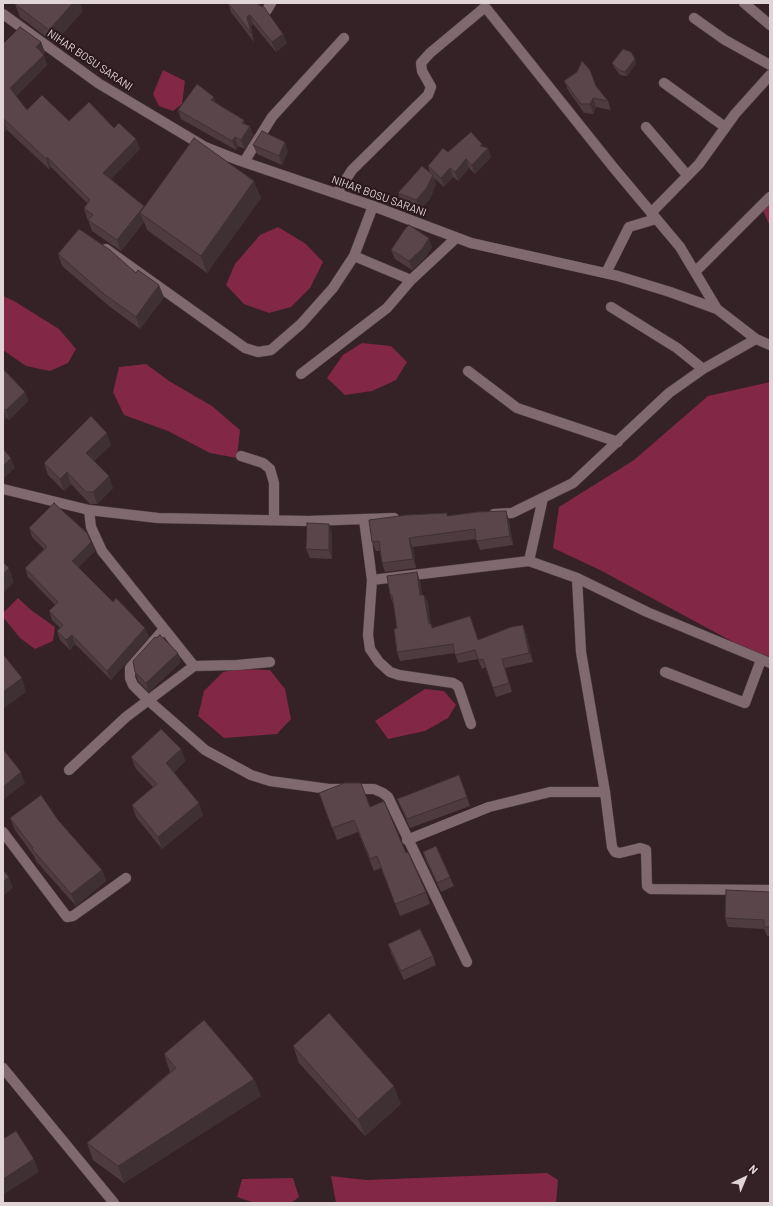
<!DOCTYPE html>
<style>
body{margin:0}
#map{position:relative;width:773px;height:1206px;overflow:hidden;background:#342226;font-family:Barlow,sans-serif}
canvas{display:block}
.frame{position:absolute;inset:0;border:4px solid #e0d4d6;pointer-events:none}
.north{position:absolute;left:725px;top:1158px;width:40px;height:40px;-webkit-text-stroke:3px #2a181c;paint-order:stroke;rotate:44deg;font-size:11px;font-weight:700;line-height:16px;text-align:center;color:#e0d4d6}
.north::after{content:'';display:block;margin:auto;width:14px;height:18px;background:#e0d4d6;clip-path:polygon(50% 0,100% 100%,50% 72%,0 100%)}
</style>
<div id="map">
<canvas width="773" height="1206"></canvas>
<div class="frame"></div>
<div class="north">N</div>
</div>
<script>
const c = document.querySelector('canvas').getContext('2d');
c.lineJoin = 'round';
function fill(path, color) {
  c.fillStyle = color;
  c.fill(path, 'evenodd');
}
function toPath(rows) {
  const path = new Path2D();
  for (const r of rows) {
    path.moveTo(r[0], r[1]);
    for (let i = 2; i < r.length; i += 2) path.lineTo(r[i], r[i + 1]);
  }
  return path;
}
function stroke(path, color, width, dash) {
  c.strokeStyle = color;
  c.lineWidth = width;
  c.lineCap = dash ? 'butt' : 'round';
  c.setLineDash(dash || []);
  c.stroke(path);
}
function label(font, color, halo, rows, align = 'center') {
  c.font = font + ' Barlow,sans-serif';
  c.lineWidth = 4;
  c.setLineDash([]);
  c.textBaseline = 'middle';
  c.strokeStyle = halo;
  c.fillStyle = color;
  for (const [text, x, y, turn = 0] of rows) {
    c.save();
    c.translate(x, y);
    c.rotate((+turn || 0) * Math.PI / 180);
    c.textAlign = isNaN(turn) ? turn : align;
    if (halo) c.strokeText(text, 0, 0);
    c.fillText(text, 0, 0);
    c.restore();
  }
}
fill(toPath([
 [163,70,185,81,182,104,173,111,159,106,153,94],
 [770,192,770,226,760,204],
 [278,227,306,244,323,262,310,288,291,307,269,313,244,304,226,285,235,264,260,235],
 [3,296,14,301,59,329,76,349,68,363,50,371,26,366,3,350],
 [362,343,391,346,407,362,396,380,372,391,345,395,327,378,343,355],
 [146,364,169,381,212,406,240,430,237,458,210,453,168,431,124,415,113,392,119,367],
 [770,382,770,657,735,643,600,570,553,548,559,507,634,460,708,396],
 [18,598,31,610,55,627,53,641,35,649,20,638,3,617,3,613],
 [239,669,270,670,285,689,291,719,277,734,224,738,198,716,204,691,223,672],
 [425,689,444,691,456,705,448,718,425,731,388,739,375,721],
 [547,1173,558,1180,556,1203,336,1203,331,1176,366,1180],
 [293,1178,299,1197,291,1203,255,1203,237,1197,242,1179]
]), '#822745');
const minor = toPath([
 [744,3,770,25],
 [267,10,271,3],
 [3,14,98,83,205,147,238,160,373,206,471,243,618,276,670,292,717,309,756,339,770,345],
 [694,18,725,40,770,65],
 [664,83,725,127],
 [646,127,687,175],
 [244,162,272,117,344,38],
 [337,193,352,170,428,95,431,87,422,71,421,63,430,53,484,8,486,8,613,167,680,247,717,309],
 [651,213,699,164,735,114,770,75],
 [106,249,245,348,258,352,271,350,301,324,333,288,354,256,411,280,456,238],
 [354,256,373,206],
 [695,272,770,197],
 [606,273,629,227,656,219],
 [611,307,677,348,703,369],
 [468,371,517,408,618,442],
 [301,374,387,308,411,280],
 [241,456,263,463,270,469,274,483,274,520],
 [3,489,89,510,158,518,308,521,394,518],
 [89,510,91,527,102,551,194,666,237,665,270,662],
 [494,514,512,513,573,483,669,393,703,369,756,339],
 [364,519,372,580,368,635,370,649,379,662,390,672,399,675,453,683,458,686,471,724],
 [529,561,543,498],
 [577,578,581,652,605,792,612,847,615,852,620,853,640,848,646,850,647,886,651,889,770,890],
 [372,580,529,561,577,578,647,612,770,663],
 [164,629,130,668,130,678,133,685,148,700,205,750,251,775,270,781,329,789,374,789,383,793,388,797,467,962],
 [665,672,745,703,761,660],
 [69,770,126,717,194,666],
 [3,832,67,917,73,916,126,878],
 [407,840,489,807,550,792,605,792],
 [3,1068,114,1203]
]);
stroke(minor, '#4e3f43', 11);
stroke(minor, '#806a6f', 10);
fill(toPath([
 [228,3,259,3,260,5,283,34,287,43,276,52,253,24,251,26,254,42,231,12],
 [15,4,83,11,54,43,20,17],
 [41,42,45,53,43,54,47,65,16,96,27,110,69,121,114,128,140,149,110,180,144,206,144,208,261,198,207,273,147,230,144,222,121,251,92,231,88,220,89,220,87,219,84,208,87,203,51,167,49,169,7,130,3,133,3,44],
 [635,59,636,64,627,76,620,75,614,67,612,63],
 [564,81,596,86,608,101,611,110,596,107,593,114,584,113,568,90],
 [216,103,246,125,253,135,245,149,238,146,236,150,181,119,178,110],
 [253,145,288,151,282,165,257,154],
 [483,147,491,157,475,174,469,168,458,181,453,177,444,187,434,178,436,184,430,199,420,209,401,202,398,193,430,173,428,166,448,152],
 [432,247,426,257,412,270,395,259,391,250],
 [58,254,164,297,140,329,109,306,62,266],
 [3,369,25,392,28,401,9,420,7,418,3,421],
 [111,445,94,461,113,488,97,504,90,504,71,484,64,491,48,475,44,463],
 [448,516,509,520,513,545,480,550,476,539,413,547,416,568,385,572,382,563,380,551,376,551,372,542],
 [29,528,91,542,95,551,78,567,113,602,145,628,149,637,111,680,75,644,70,650,60,640,57,631,60,628,52,620,49,611,55,605,28,577,25,568,44,549,32,537],
 [332,533,332,559,310,558,306,549],
 [420,581,422,595,424,595,428,603,430,624,433,628,478,640,523,625,526,633,533,662,505,668,512,692,496,697,486,667,482,669,478,659,458,663,455,653,400,661,397,652,397,628,394,604,393,604,390,595],
 [181,662,149,692,138,681,135,672],
 [181,749,185,761,174,772,203,815,162,849,136,817,132,805,153,787,136,769,131,757],
 [459,775,470,806,410,828,401,808,397,799],
 [319,793,370,807,406,853,426,892,430,904,400,916,381,868,374,871,358,832,337,840],
 [10,818,58,820,102,870,106,881,76,906,36,861,34,856,15,830],
 [423,852,450,877,454,886,441,892,426,861],
 [770,892,770,936,767,936,764,929,728,927,725,918],
 [388,944,433,956,436,965,404,980,391,953],
 [293,1046,401,1104,365,1136,299,1063],
 [164,1054,261,1096,124,1183,93,1160,87,1143,170,1072]
]), '#4d3b40');
fill(toPath([
 [73,3,80,3,83,11,54,43,49,30],
 [250,15,253,24,251,26,254,42,251,33,247,17],
 [283,34,287,43,276,52,272,42],
 [41,42,45,53,41,57,44,55,47,65,14,98,10,88,36,47],
 [635,59,636,64,627,76,625,72],
 [214,97,217,106,211,100],
 [593,98,596,107,593,114,590,104],
 [4,119,7,130,3,133,3,120],
 [244,120,248,129,242,123],
 [250,126,253,135,245,149,241,140],
 [235,137,238,146,236,150,232,141],
 [136,139,140,149,106,184,103,173],
 [285,142,288,151,282,165,279,156],
 [482,144,485,151,488,148,491,157,475,174,472,165,480,146],
 [47,157,51,167,49,169,46,159],
 [466,159,469,168,458,181,455,172],
 [450,168,453,177,444,187,441,178],
 [433,175,436,184,430,199,420,209,416,200],
 [254,181,261,198,207,273,201,256],
 [144,206,148,217,140,213,144,222,121,251,117,240],
 [429,238,432,247,426,257,412,270,409,261],
 [159,285,164,297,140,329,136,317],
 [25,392,28,401,9,420,6,410],
 [3,408,7,418,3,421],
 [107,433,111,445,90,465,86,453],
 [11,458,15,468,3,479,3,466],
 [67,472,71,484,64,491,60,479],
 [109,476,113,488,97,504,93,492],
 [506,511,509,520,513,545,510,536],
 [329,524,332,533,332,559,329,550],
 [409,538,413,547,416,568,413,559],
 [91,542,95,551,76,570,72,561],
 [9,568,14,582,3,593,3,575],
 [417,572,420,581,423,604,420,595],
 [424,595,428,603,432,633,429,624],
 [523,625,526,633,533,662,529,653],
 [145,628,149,637,111,680,107,671],
 [72,635,75,644,70,650,66,640],
 [178,653,181,662,149,692,146,683],
 [22,678,26,692,3,709,3,692],
 [181,749,185,761,170,775,166,763],
 [21,772,25,783,3,800,3,787],
 [199,803,203,815,162,849,158,837],
 [102,870,106,881,76,906,71,894],
 [9,877,13,888,3,896,3,882],
 [254,1079,261,1096,124,1183,118,1166],
 [394,1086,401,1104,365,1136,358,1119],
 [34,1159,39,1172,4,1194,3,1191,3,1179]
]), '#3f3034');
const building = toPath([
 [16,3,73,3,49,30,15,4,16,3],
 [228,3,258,3,258,5,264,7,283,34,272,42,250,15,247,17,251,33,228,3],
 [20,27,41,42,36,47,44,55,10,88,27,110,42,95,69,121,89,102,114,128,119,123,136,139,103,173,144,206,117,240,88,220,93,215,84,208,90,200,47,157,46,159,4,119,3,120,3,44,20,27],
 [623,49,631,52,635,59,625,72,619,70,612,63,623,49],
 [582,61,590,70,596,86,608,101,593,98,590,104,581,104,564,81,577,72,582,61],
 [197,84,214,97,211,100,244,120,242,123,250,126,241,140,235,137,232,141,178,110,197,84],
 [262,131,285,142,279,156,253,145,262,131],
 [471,132,482,144,480,146,488,148,472,165,466,159,455,172,450,168,441,178,428,166,443,148,448,152,471,132],
 [194,138,254,181,201,256,140,213,194,138],
 [422,166,433,175,426,189,416,200,398,193,422,166],
 [409,225,429,238,423,248,409,261,391,250,405,229,409,225],
 [79,229,110,250,136,273,138,270,159,285,136,317,104,294,58,254,79,229],
 [3,369,25,392,6,410,3,408,3,369],
 [91,416,107,433,86,453,109,476,93,492,86,492,67,472,60,479,44,463,91,416],
 [3,449,11,458,3,466,3,449],
 [54,503,87,533,91,542,72,561,113,602,116,598,145,628,107,671,72,635,66,640,57,631,63,625,49,611,58,602,25,568,47,547,29,528,54,503],
 [506,511,510,536,476,541,475,529,409,538,413,559,382,563,379,541,372,542,369,520,407,515,447,513,447,516,477,512,506,511],
 [307,523,329,524,329,550,306,549,307,523],
 [3,562,9,568,3,575,3,562],
 [417,572,420,595,424,595,429,624,431,624,432,628,470,616,478,640,511,627,523,625,529,653,502,659,509,683,493,688,483,659,479,660,475,650,455,655,453,644,397,652,394,629,397,628,392,595,390,595,387,576,417,572],
 [160,635,178,653,146,683,135,672,133,661,155,637,156,638,160,635],
 [3,654,22,678,3,692,3,654],
 [161,729,181,749,166,763,199,803,158,837,132,805,157,784,131,757,161,729],
 [3,749,21,772,3,787,3,749],
 [459,775,467,797,407,819,397,799,459,775],
 [345,783,361,783,370,807,384,801,406,853,408,852,426,892,395,904,377,856,370,859,354,820,332,828,319,793,345,783],
 [41,795,58,820,102,870,71,894,32,849,33,848,10,818,41,795],
 [436,846,450,877,437,883,423,852,436,846],
 [3,870,9,877,3,882,3,870],
 [726,890,770,892,770,927,764,927,764,920,725,918,726,890],
 [420,929,433,956,401,971,388,944,420,929],
 [329,1013,394,1086,358,1119,293,1046,329,1013],
 [204,1020,254,1079,118,1166,87,1143,176,1068,164,1054,204,1020],
 [16,1131,34,1159,3,1179,3,1139,16,1131]
]);
fill(building, '#5a454a');
stroke(building, '#3f3034', 1);
label('11px', '#e0d4d6', '#2a181c', [
 ["NIHAR BOSU SARANI",90,60,34],
 ["NIHAR BOSU SARANI",379,196,20]
]);
</script>
